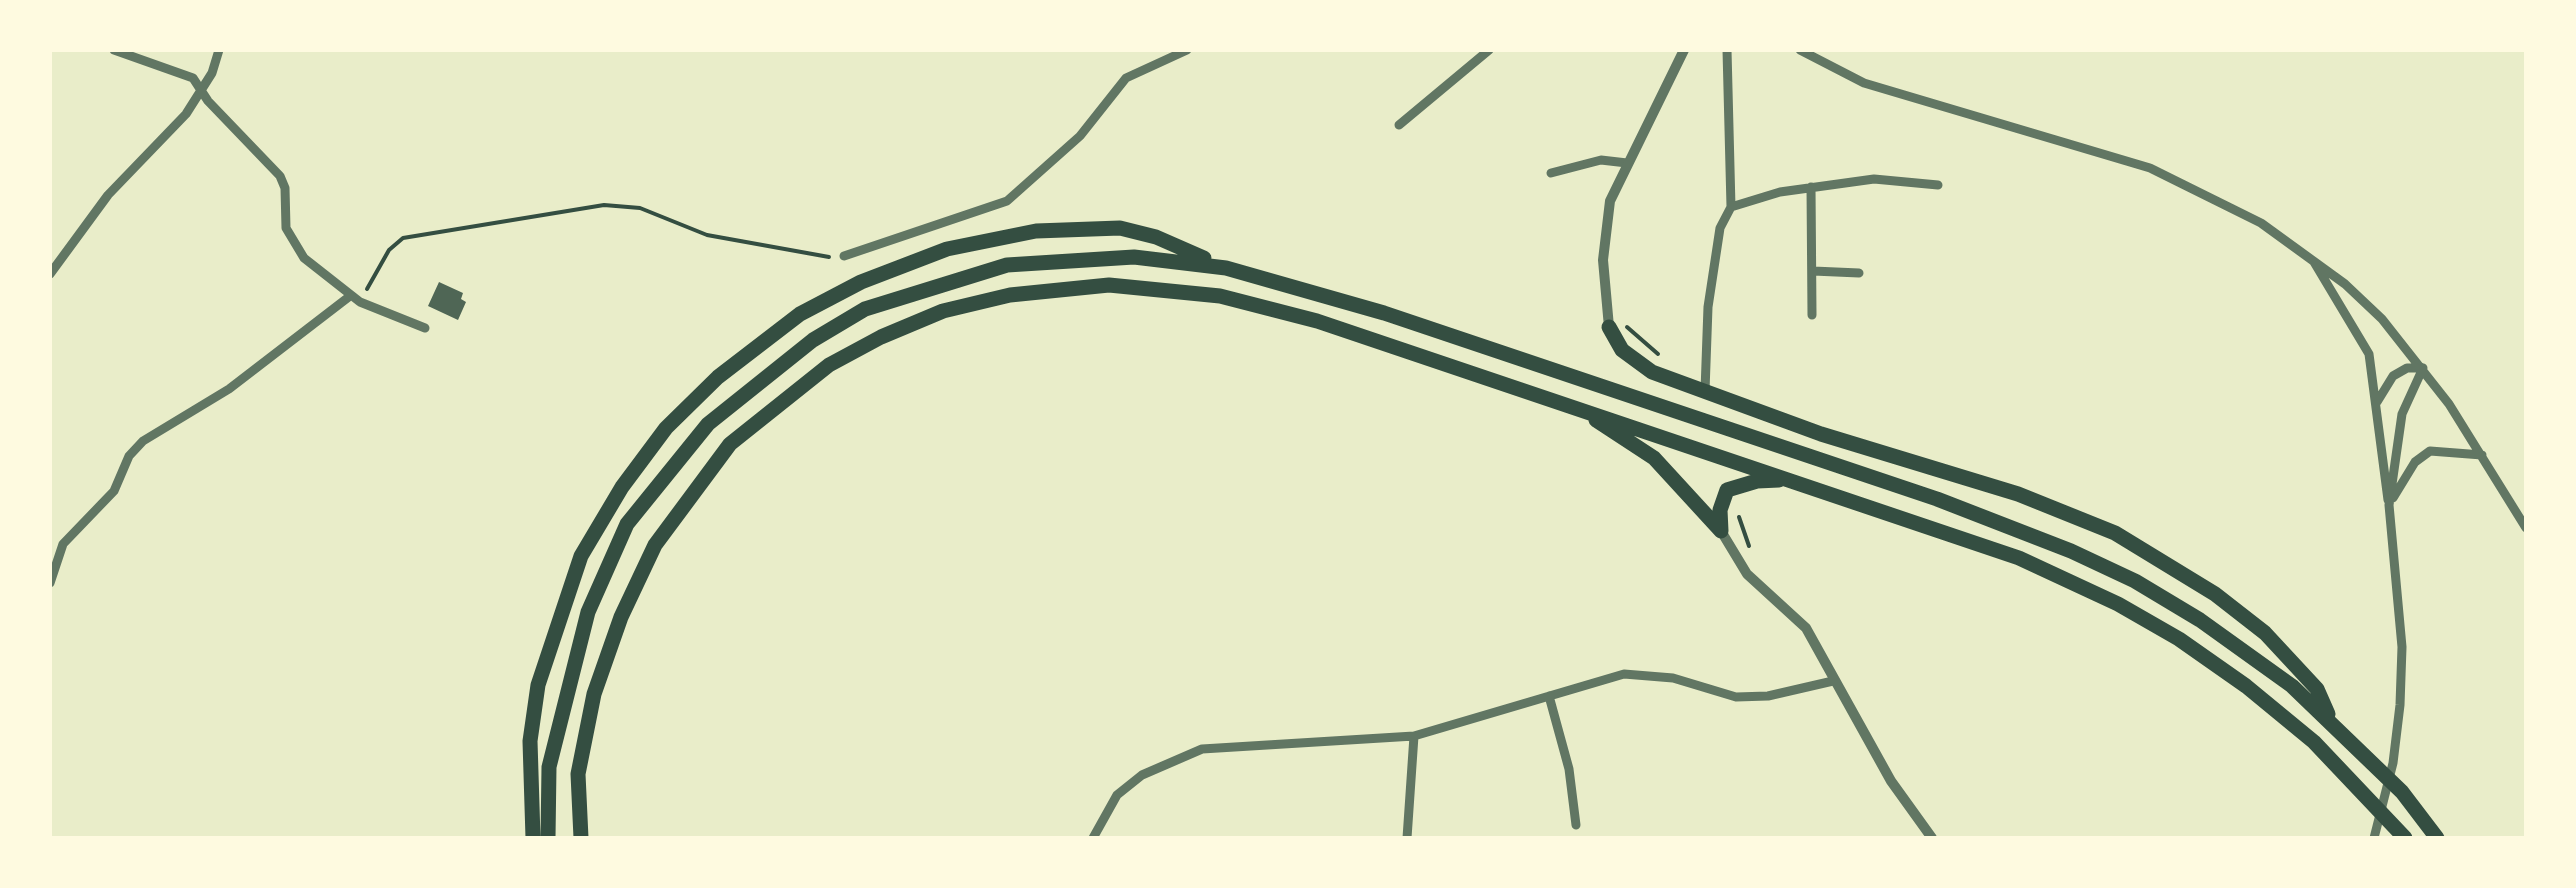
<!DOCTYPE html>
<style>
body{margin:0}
#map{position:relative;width:2576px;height:888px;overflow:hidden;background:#e9edc9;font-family:Barlow,sans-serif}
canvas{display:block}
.frame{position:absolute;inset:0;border:52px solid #fefae0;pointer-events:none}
</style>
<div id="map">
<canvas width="2576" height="888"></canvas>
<div class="frame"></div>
</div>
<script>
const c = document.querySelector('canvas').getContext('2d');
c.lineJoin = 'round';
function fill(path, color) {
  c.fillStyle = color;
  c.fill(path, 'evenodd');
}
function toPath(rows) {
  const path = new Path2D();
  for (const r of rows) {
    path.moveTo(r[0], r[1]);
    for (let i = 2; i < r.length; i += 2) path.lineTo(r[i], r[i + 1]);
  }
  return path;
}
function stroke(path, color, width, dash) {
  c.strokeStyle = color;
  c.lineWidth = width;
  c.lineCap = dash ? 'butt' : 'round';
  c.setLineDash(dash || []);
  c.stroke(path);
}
fill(toPath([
 [439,282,463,293,461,299,466,302,458,320,428,306]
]), '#4f6655');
stroke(toPath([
 [367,289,389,250,403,238,604,205,640,208,707,235,829,257],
 [1627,327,1658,354],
 [1739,517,1749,546]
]), '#344e41', 4);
stroke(toPath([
 [114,50,193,78,208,101,280,176,285,188,286,228,304,258,360,302,425,328],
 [1727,50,1731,207],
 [1800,50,1864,83,2150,168,2261,223,2345,284,2382,319,2449,404,2526,528],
 [1399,125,1489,50],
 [1551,173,1601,160,1627,163],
 [1811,187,1812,315],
 [844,256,1007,201,1080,136,1126,78,1187,50],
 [2314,262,2369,354,2388,500],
 [1813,271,1859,273],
 [50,274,108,195,186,114,212,73,219,50],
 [1705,391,1708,307,1720,228,1731,207,1780,192,1874,179,1938,185],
 [2377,402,2393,376,2407,368,2423,368],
 [2393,498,2415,462,2430,451,2482,455],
 [50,583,63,544,114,491,129,456,143,441,229,389,350,296],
 [1549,696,1569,769,1576,825],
 [1093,838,1117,795,1142,775,1202,749,1414,736,1624,674,1673,678,1736,697,1768,696,1833,681],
 [1407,838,1414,736],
 [2374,838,2393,763,2400,705,2402,647,2389,505,2402,414,2423,368]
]), '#617663', 9);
stroke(toPath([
 [1609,327,1603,260,1610,201,1684,50],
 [1721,531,1747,574,1806,628,1891,781,1932,838]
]), '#617663', 10);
stroke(toPath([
 [1609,327,1622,350,1652,372,1821,434,2018,494,2115,533,2215,594,2265,633,2317,689,2328,714],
 [1596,420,1654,458,1721,531],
 [1721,531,1720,510,1727,490,1757,481,1779,480],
 [533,838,530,741,538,685,581,556,622,487,666,428,718,377,800,314,861,282,947,249,1036,231,1120,228,1156,237,1204,258],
 [548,838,549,767,588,612,627,524,708,424,813,340,865,309,1007,265,1134,257,1226,268,1384,313,1937,499,2071,551,2135,581,2200,620,2292,686,2402,792,2437,838],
 [581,838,578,774,594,694,621,617,655,545,730,444,829,365,881,337,943,311,1010,295,1109,285,1220,296,1317,321,2019,558,2118,604,2179,639,2246,686,2314,742,2405,838]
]), '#344e41', 15);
</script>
